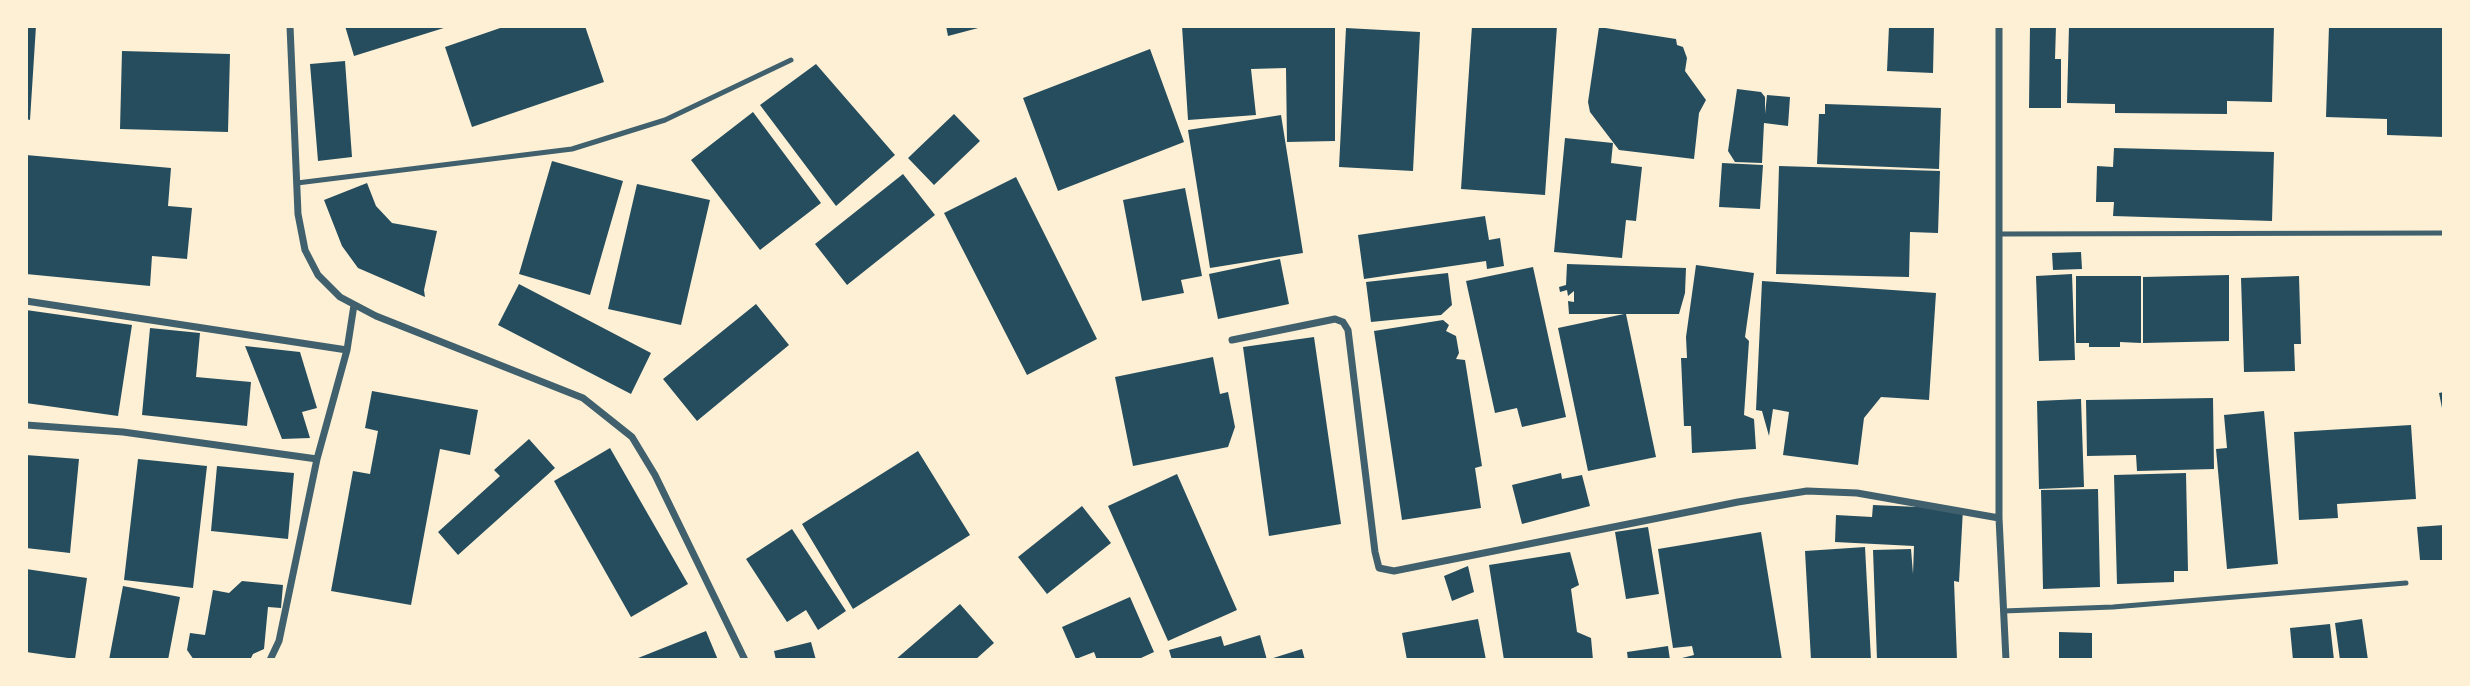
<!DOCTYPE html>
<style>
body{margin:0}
#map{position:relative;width:2470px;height:686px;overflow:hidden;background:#fdf0d5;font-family:"PT Sans Narrow",sans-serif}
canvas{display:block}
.frame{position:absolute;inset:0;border:28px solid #fdf0d5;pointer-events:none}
</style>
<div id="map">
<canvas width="2470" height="686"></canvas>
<div class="frame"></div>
</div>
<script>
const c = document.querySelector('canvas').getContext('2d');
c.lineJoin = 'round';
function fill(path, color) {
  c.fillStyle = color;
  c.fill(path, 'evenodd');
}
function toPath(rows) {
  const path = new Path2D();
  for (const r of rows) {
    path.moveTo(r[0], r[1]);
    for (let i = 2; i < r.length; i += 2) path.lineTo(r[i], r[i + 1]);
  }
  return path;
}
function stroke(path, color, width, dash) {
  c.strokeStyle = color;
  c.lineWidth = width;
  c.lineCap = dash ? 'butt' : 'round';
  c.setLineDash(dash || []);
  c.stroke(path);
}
fill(toPath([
 [26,26,36,26,30,120,26,119],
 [345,26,447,26,447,27,354,56],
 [506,26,585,26,604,82,472,127,445,47],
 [946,26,982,26,982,27,948,36],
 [1182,26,1335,26,1335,141,1287,142,1286,68,1251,69,1256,115,1188,120],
 [1472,26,1557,26,1545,195,1461,189],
 [1889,26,1934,26,1933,73,1887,71],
 [2030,26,2056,26,2055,59,2061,59,2061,108,2029,108],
 [2069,26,2274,26,2272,102,2227,101,2227,114,2115,113,2115,104,2067,103],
 [2329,26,2444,26,2444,137,2387,135,2387,119,2326,117],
 [1599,27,1676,39,1677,45,1683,47,1687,58,1685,71,1706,100,1699,113,1694,159,1619,150,1590,112,1588,102],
 [1346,28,1420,32,1413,171,1339,167],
 [1150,49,1184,142,1058,191,1023,98],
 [122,51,230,54,228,132,120,129],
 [345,61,352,157,318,161,310,64],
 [816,64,895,155,836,206,760,105],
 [1737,89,1761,92,1765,97,1765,114,1767,95,1790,97,1788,126,1764,123,1762,163,1735,162,1728,151],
 [1825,104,1941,108,1939,169,1817,164,1819,114,1825,114],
 [753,112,821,203,760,250,691,160],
 [954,114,980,141,934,185,908,158],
 [1281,115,1303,253,1210,268,1188,130],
 [1565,138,1613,143,1611,163,1642,167,1636,221,1626,220,1622,258,1554,252],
 [2114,148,2274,152,2272,221,2113,216,2114,202,2096,202,2097,166,2113,167],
 [26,155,171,168,168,206,192,208,187,259,152,256,150,286,26,274],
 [552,161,623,181,590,295,519,274],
 [1722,163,1763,165,1760,209,1719,207],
 [1779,166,1940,171,1938,233,1910,232,1909,277,1776,274],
 [903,174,935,215,847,285,815,244],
 [1016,177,1097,339,1027,375,944,213],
 [367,183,376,206,392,223,437,231,424,290,425,297,358,268,342,246,324,200],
 [637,184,710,200,681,325,608,309],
 [1185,188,1202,276,1181,280,1184,293,1142,301,1123,200],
 [1485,216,1489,240,1500,238,1504,266,1487,269,1486,261,1364,279,1358,235],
 [2081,252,2082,269,2053,270,2052,253],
 [1280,259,1289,304,1218,319,1209,274],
 [1567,264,1686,268,1685,293,1679,314,1626,314,1656,457,1588,471,1558,328,1624,314,1569,314,1568,301,1574,302,1574,291,1568,296,1567,290,1560,292,1559,287,1566,285],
 [1696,265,1754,273,1745,337,1749,341,1744,415,1754,419,1756,449,1692,453,1691,426,1684,426,1681,358,1687,358,1686,337],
 [1533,267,1566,417,1522,427,1517,408,1495,413,1466,281],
 [1448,273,1452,305,1441,315,1371,322,1366,282],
 [2072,274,2075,360,2039,361,2036,276],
 [2229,275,2229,341,2143,343,2143,277],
 [2076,276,2141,276,2141,343,2120,342,2120,347,2089,347,2089,343,2076,343],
 [2299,276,2301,344,2294,344,2295,371,2244,372,2241,278],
 [1762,281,1936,293,1929,400,1881,397,1864,418,1858,465,1783,455,1789,412,1773,409,1769,436,1762,411,1756,410],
 [519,284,651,353,631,394,498,325],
 [756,304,789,345,697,421,663,379],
 [26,310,132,325,118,416,26,403],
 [1443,320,1449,325,1446,331,1456,336,1459,353,1456,359,1465,360,1482,466,1475,468,1481,508,1402,520,1374,331],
 [150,328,200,333,196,377,251,382,247,426,142,415],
 [1314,337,1341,524,1269,536,1243,347],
 [245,346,300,352,317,408,302,412,310,438,282,439],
 [1213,357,1220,394,1228,392,1235,427,1228,447,1133,466,1115,377],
 [372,391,478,410,470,455,440,449,411,605,331,591,353,471,370,474,378,431,365,428],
 [2444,392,2444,412,2443,413,2439,393],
 [2213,398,2214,469,2137,471,2136,455,2087,456,2086,400],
 [2081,399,2084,487,2039,489,2037,401],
 [2264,411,2278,564,2227,569,2216,449,2227,448,2224,415],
 [2411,425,2416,499,2337,504,2338,518,2299,520,2294,432],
 [529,439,555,468,458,555,438,532,500,476,494,470],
 [610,448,688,584,631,617,554,481],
 [918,451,970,535,853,609,802,524],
 [26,455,79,459,70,553,26,548],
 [138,459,207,466,193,588,124,580],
 [217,466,294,473,288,539,211,531],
 [1561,473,1562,479,1582,475,1590,506,1522,524,1512,485],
 [2186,473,2188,571,2174,571,2174,582,2117,584,2114,475],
 [1177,474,1237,610,1168,641,1108,506],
 [2098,489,2100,587,2043,589,2041,490],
 [1873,505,1963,509,1959,582,1954,581,1957,660,1877,660,1873,550,1911,549,1913,574,1914,546,1835,542,1836,515,1872,517],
 [1082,506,1111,543,1047,594,1018,557],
 [2444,525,2444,560,2420,560,2417,527],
 [1648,527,1659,594,1626,599,1615,532],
 [792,529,846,611,818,630,806,610,787,622,746,559],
 [1761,532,1782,660,1674,660,1694,655,1692,646,1673,648,1658,549],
 [1865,547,1871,660,1811,660,1805,551],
 [1570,552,1579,585,1571,589,1577,632,1591,638,1593,660,1504,660,1489,565],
 [1468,566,1474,592,1452,601,1444,576],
 [26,569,87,578,75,659,26,652],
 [242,581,283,585,281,608,268,607,264,649,253,654,250,660,194,660,187,650,190,633,205,635,213,590,229,593],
 [123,586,180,597,168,660,109,660],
 [1130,597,1154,652,1141,658,1142,660,1097,660,1094,652,1076,659,1062,627],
 [960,604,994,643,975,660,895,660],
 [1478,619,1486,660,1407,660,1402,633],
 [2362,619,2368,660,2340,660,2335,623],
 [2330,624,2334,660,2293,660,2290,628],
 [706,631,718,660,633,660],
 [2059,632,2092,633,2092,660,2059,660],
 [1260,635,1267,660,1172,660,1169,650,1221,636,1224,646],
 [811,642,816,660,776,660,774,651],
 [1668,646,1670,660,1628,660,1627,652],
 [1302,649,1305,660,1270,660,1270,659]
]), '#264d5e');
stroke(toPath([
 [297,183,572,149,665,120,791,60],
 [1999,234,2444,233],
 [2003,611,2113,607,2406,583]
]), '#3f606c', 5);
stroke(toPath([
 [290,26,298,214,305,250,318,275,340,297,376,316,583,398,632,437,655,475,745,660],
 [1999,26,1999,518,2006,660],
 [26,301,347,350],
 [1232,340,1335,319,1343,322,1348,330,1375,552,1379,568,1394,571,1738,502,1807,491,1857,493,1999,518],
 [26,425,123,432,317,459],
 [270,660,279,641,317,459,347,350,354,305]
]), '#3f606c', 7);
</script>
